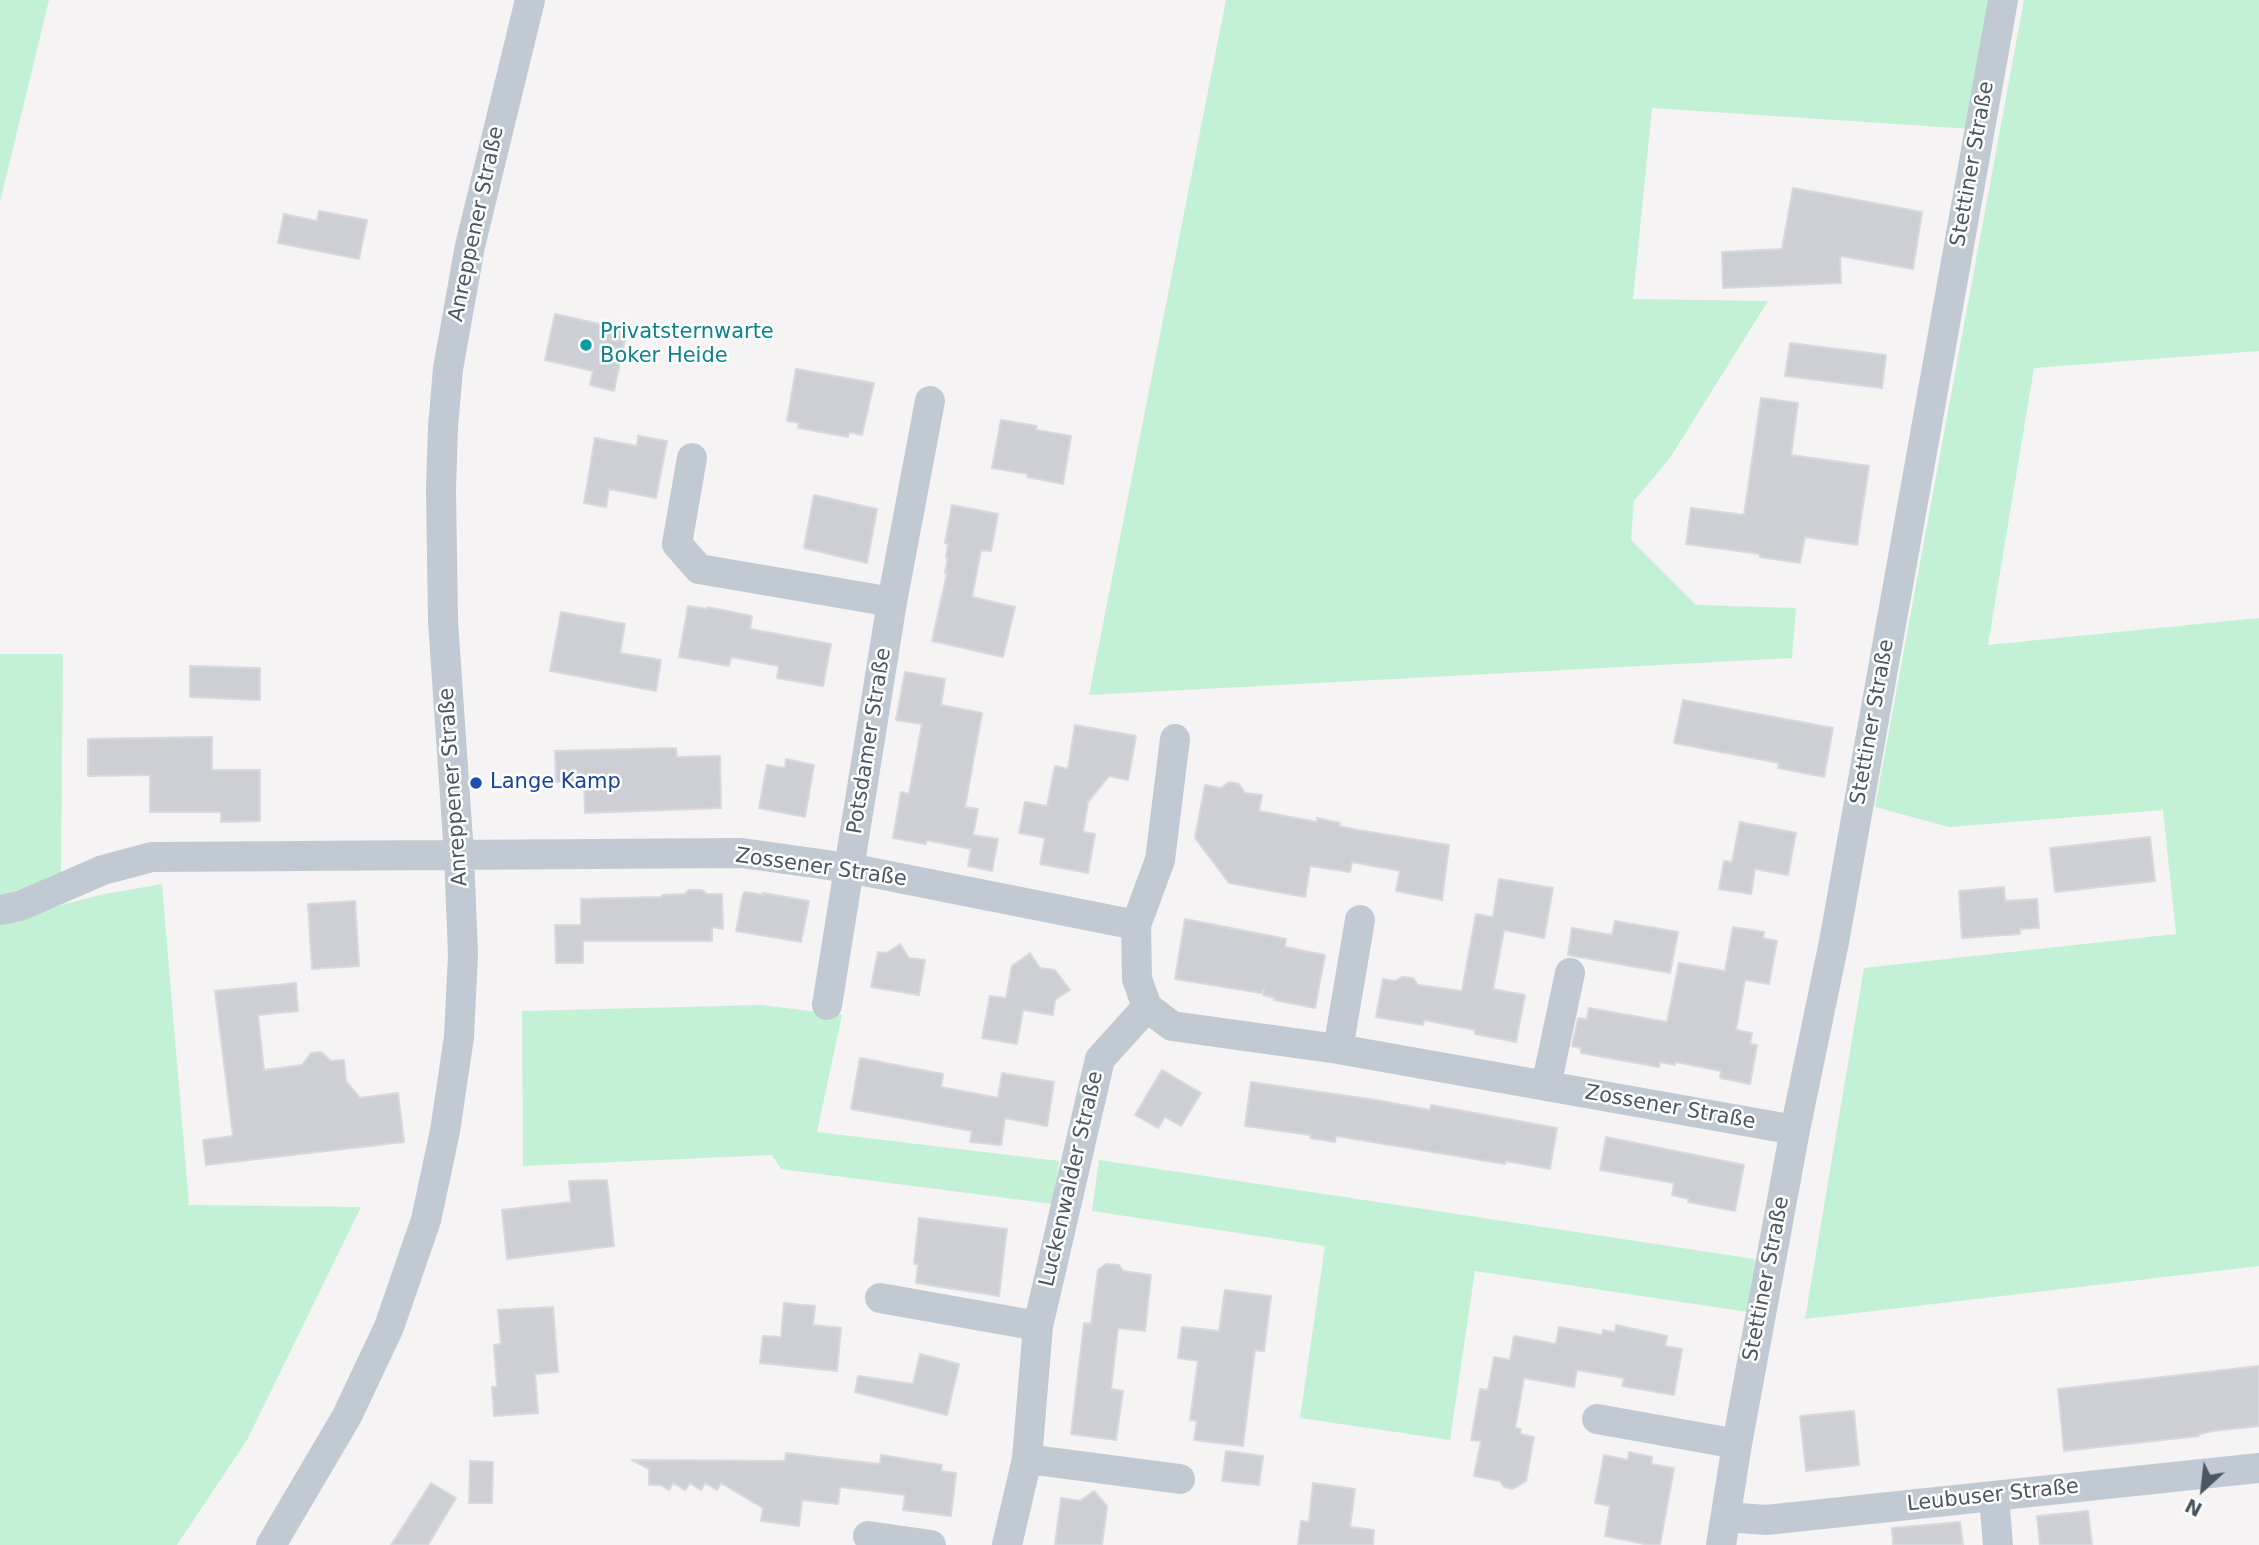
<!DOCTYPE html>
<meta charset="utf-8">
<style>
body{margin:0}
#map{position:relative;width:2259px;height:1545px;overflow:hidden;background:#f5f3f3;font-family:"DejaVu Sans",sans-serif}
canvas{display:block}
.north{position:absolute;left:2168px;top:1454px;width:70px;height:70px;-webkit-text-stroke:5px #fff;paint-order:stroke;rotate:207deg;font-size:19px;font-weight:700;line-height:28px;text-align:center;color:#4a5661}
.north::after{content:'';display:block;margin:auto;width:24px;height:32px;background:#4a5661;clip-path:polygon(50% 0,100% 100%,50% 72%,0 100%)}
</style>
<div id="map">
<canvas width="2259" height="1545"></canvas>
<div class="north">N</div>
</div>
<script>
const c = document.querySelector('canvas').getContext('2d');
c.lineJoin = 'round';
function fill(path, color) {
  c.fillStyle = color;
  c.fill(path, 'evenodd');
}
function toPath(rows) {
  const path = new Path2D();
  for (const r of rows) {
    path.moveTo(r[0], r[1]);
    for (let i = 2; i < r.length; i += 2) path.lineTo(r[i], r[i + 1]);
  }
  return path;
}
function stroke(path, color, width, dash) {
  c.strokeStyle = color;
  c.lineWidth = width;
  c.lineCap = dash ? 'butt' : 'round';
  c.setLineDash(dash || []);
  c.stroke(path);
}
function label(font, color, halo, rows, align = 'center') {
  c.font = font + ' "DejaVu Sans",sans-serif';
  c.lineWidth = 5;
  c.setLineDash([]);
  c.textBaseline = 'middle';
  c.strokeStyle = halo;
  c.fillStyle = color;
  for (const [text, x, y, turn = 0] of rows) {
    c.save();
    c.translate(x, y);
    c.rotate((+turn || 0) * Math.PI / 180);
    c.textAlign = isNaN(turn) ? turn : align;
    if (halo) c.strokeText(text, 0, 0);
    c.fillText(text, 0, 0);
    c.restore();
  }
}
fill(toPath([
 [0,0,49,0,0,202],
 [1226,0,1992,0,1972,129,1652,108,1633,299,1768,301,1670,458,1634,501,1631,540,1696,605,1796,608,1792,658,1089,695],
 [2024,0,2259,0,2259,351,2034,368,1988,645,2259,618,2259,1266,1805,1319,1864,968,2176,934,2163,810,1949,827,1875,807],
 [0,654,63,654,61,874,19,892,0,896],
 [162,884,189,1205,361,1207,247,1440,177,1545,0,1545,0,921,100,895],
 [762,1005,842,1015,817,1132,1059,1161,1053,1204,781,1169,772,1155,523,1166,522,1011],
 [1099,1160,1755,1259,1748,1312,1475,1271,1450,1440,1300,1418,1325,1246,1092,1211]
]), '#c3f1d5');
const building = toPath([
 [1793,188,1922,212,1913,269,1840,256,1841,283,1723,288,1722,252,1782,249,1793,188],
 [319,211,367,220,359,259,278,243,284,214,317,221,319,211],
 [555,314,627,330,614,391,590,385,593,371,545,360,555,314],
 [1790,343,1886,355,1882,388,1785,376,1790,343],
 [796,369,874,383,862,435,849,432,848,437,798,428,799,423,787,421,796,369],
 [1761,398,1798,403,1791,455,1869,466,1857,545,1805,537,1800,563,1760,557,1760,554,1686,544,1691,508,1744,515,1761,398],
 [1001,420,1037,426,1036,430,1071,436,1063,484,1027,477,1028,474,992,468,1001,420],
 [638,436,667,441,656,498,609,489,606,507,584,503,595,438,637,446,638,436],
 [814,495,877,509,867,563,804,548,814,495],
 [952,505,998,514,991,551,981,550,972,597,1015,607,1003,657,932,641,947,573,945,573,948,558,946,558,948,544,945,543,952,505],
 [688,606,707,609,707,607,752,616,750,629,831,644,823,686,777,678,779,666,731,657,729,666,679,657,688,606],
 [561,612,625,624,620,653,661,660,656,691,550,671,561,612],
 [190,666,260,668,260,700,190,697,190,666],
 [905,672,945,679,941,705,982,713,965,807,978,809,973,835,998,839,992,871,968,866,971,849,926,840,926,844,893,838,901,792,909,794,922,724,896,720,905,672],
 [1683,700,1833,728,1824,777,1778,768,1779,763,1674,743,1683,700],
 [1075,725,1136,736,1128,780,1109,776,1088,802,1083,832,1095,834,1088,873,1040,864,1045,838,1019,833,1025,802,1047,806,1055,766,1068,769,1075,725],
 [212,737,212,770,260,770,260,821,221,822,221,812,150,812,150,775,88,776,88,739,212,737],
 [676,748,677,757,720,756,721,808,585,813,584,782,556,782,555,751,676,748],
 [786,759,814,765,805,817,759,808,767,765,785,768,786,759],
 [1229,782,1239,784,1245,793,1262,795,1259,811,1317,822,1317,818,1340,823,1339,826,1358,830,1449,845,1442,900,1396,891,1400,871,1352,862,1350,872,1310,866,1305,897,1229,883,1195,838,1205,785,1221,788,1229,782],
 [1740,822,1796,833,1788,875,1755,869,1751,894,1719,889,1724,861,1732,862,1740,822],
 [2150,837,2155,881,2055,892,2050,848,2150,837],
 [1499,879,1553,888,1544,938,1504,930,1493,989,1525,995,1516,1042,1475,1034,1475,1030,1424,1020,1423,1025,1376,1017,1383,979,1395,981,1402,977,1413,978,1418,985,1462,991,1476,914,1493,917,1499,879],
 [2004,887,2005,901,2037,899,2039,928,2020,929,2020,934,1962,938,1959,891,2004,887],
 [689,890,702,890,707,894,722,894,723,929,712,927,712,941,583,941,583,963,556,963,555,925,581,925,581,899,662,897,662,895,685,894,689,890],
 [745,892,763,895,763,893,809,901,801,942,736,931,743,894,745,892],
 [355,901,359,966,312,969,308,904,355,901],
 [1185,919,1286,939,1285,947,1325,955,1315,1008,1274,1000,1275,998,1263,995,1264,989,1261,993,1175,979,1185,919],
 [1615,921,1678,932,1670,973,1568,955,1572,928,1612,935,1615,921],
 [1733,927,1764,932,1763,938,1777,941,1769,984,1745,980,1736,1030,1752,1033,1750,1044,1757,1045,1750,1084,1720,1078,1721,1071,1676,1062,1675,1065,1660,1062,1659,1067,1581,1053,1581,1048,1572,1046,1578,1018,1587,1019,1589,1008,1667,1022,1679,963,1725,971,1733,927],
 [900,944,909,958,925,960,919,995,871,987,878,952,887,953,900,944],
 [1030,953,1040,968,1055,970,1070,990,1055,1000,1053,1015,1023,1010,1017,1044,982,1038,990,996,1006,998,1012,966,1030,953],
 [296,983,298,1011,258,1015,264,1070,302,1065,311,1053,321,1052,331,1061,344,1060,346,1081,360,1098,398,1093,404,1142,206,1165,203,1140,233,1136,215,991,296,983],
 [860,1058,943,1074,941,1087,998,1098,1002,1073,1054,1082,1047,1126,1005,1118,1001,1145,970,1142,972,1131,851,1109,860,1058],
 [1162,1070,1201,1093,1181,1126,1165,1117,1158,1128,1135,1115,1162,1070],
 [1251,1082,1376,1100,1430,1110,1431,1105,1557,1128,1550,1169,1506,1161,1505,1164,1336,1136,1335,1142,1310,1138,1311,1135,1245,1126,1251,1082],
 [1606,1137,1744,1165,1735,1211,1688,1202,1689,1199,1672,1195,1674,1183,1600,1170,1606,1137],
 [607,1180,614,1246,507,1259,502,1210,571,1202,569,1181,607,1180],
 [919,1218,1007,1229,999,1296,916,1283,918,1264,914,1264,919,1218],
 [1106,1264,1119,1265,1123,1271,1151,1275,1145,1331,1118,1328,1111,1389,1123,1391,1116,1440,1071,1434,1084,1323,1091,1324,1098,1270,1106,1264],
 [1225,1290,1271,1296,1264,1351,1255,1350,1243,1446,1194,1440,1197,1421,1190,1420,1198,1361,1178,1358,1182,1327,1219,1331,1225,1290],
 [784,1303,815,1306,813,1325,841,1328,837,1371,760,1363,763,1336,781,1337,784,1303],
 [553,1307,558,1372,535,1374,538,1413,494,1416,492,1387,497,1387,494,1345,501,1344,498,1310,553,1307],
 [1616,1325,1667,1336,1665,1346,1682,1349,1674,1395,1622,1386,1624,1378,1577,1370,1574,1387,1524,1378,1515,1428,1521,1429,1520,1434,1534,1437,1526,1481,1513,1489,1504,1487,1500,1481,1474,1476,1481,1441,1471,1440,1480,1389,1488,1390,1494,1357,1510,1360,1514,1336,1556,1344,1559,1327,1602,1335,1603,1330,1615,1332,1616,1325],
 [920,1354,959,1364,947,1415,855,1392,858,1376,913,1384,920,1354],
 [2259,1366,2259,1426,2213,1431,2199,1434,2199,1436,2064,1451,2058,1389,2259,1366],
 [1854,1411,1859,1465,1806,1471,1800,1416,1854,1411],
 [1226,1451,1263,1456,1259,1485,1222,1481,1226,1451],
 [1629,1452,1652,1457,1651,1464,1674,1468,1660,1545,1649,1545,1605,1536,1610,1506,1595,1503,1604,1455,1628,1460,1629,1452],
 [786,1453,880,1464,881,1455,942,1465,941,1471,956,1473,951,1516,903,1510,905,1495,840,1487,838,1504,802,1500,799,1526,761,1521,763,1508,721,1483,717,1490,705,1483,701,1490,690,1483,685,1490,673,1483,669,1490,661,1485,649,1485,649,1469,632,1460,785,1461,786,1453],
 [470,1461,493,1462,492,1503,469,1503,470,1461],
 [431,1483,456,1498,428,1545,391,1545,431,1483],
 [1313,1483,1355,1489,1350,1527,1374,1530,1373,1545,1298,1545,1301,1521,1309,1522,1313,1483],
 [1094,1491,1107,1506,1102,1545,1055,1545,1061,1498,1080,1501,1094,1491],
 [2088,1511,2092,1545,2040,1545,2037,1516,2088,1511],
 [1960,1522,1963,1545,1893,1545,1892,1528,1960,1522]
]);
fill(building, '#cdcfd5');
stroke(building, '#d7d9de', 2);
stroke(toPath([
 [692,458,677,544,699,569,892,602],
 [1175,739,1160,860,1136,925,1137,979,1147,1007,1172,1026,1338,1049,1795,1130],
 [0,910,20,906,103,870,152,857,742,853,849,868,1136,925],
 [827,1005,892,602,930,401],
 [1338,1049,1360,920],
 [1546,1086,1570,973],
 [880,1298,1038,1326],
 [1597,1419,1737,1444],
 [1027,1459,1180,1479],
 [1994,1496,1998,1545],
 [1727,1517,1766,1520,2259,1468],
 [868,1536,931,1545],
 [271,1545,347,1416,389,1327,426,1220,445,1131,459,1037,463,954,459,855,443,621,441,489,443,427,448,369,470,246,530,0],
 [1007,1545,1027,1459,1038,1326,1100,1059,1147,1007],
 [1721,1545,1737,1444,1795,1130,1834,942,2003,0]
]), '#c1cad2', 30);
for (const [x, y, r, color] of [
 [586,345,7,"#0f9aa8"],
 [476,783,7,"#1a4fb4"]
]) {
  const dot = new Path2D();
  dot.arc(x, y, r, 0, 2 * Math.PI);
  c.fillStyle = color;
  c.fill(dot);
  stroke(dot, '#fff', 2.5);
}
label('21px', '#4a5661', '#fff', [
 ["Stettiner Straße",1973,164,-80],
 ["Anreppener Straße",477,224,-78],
 ["Stettiner Straße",1873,722,-80],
 ["Potsdamer Straße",870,741,-81],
 ["Anreppener Straße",454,787,-94],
 ["Zossener Straße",821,868,8],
 ["Zossener Straße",1670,1108,10],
 ["Luckenwalder Straße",1072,1179,-77],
 ["Stettiner Straße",1767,1279,-79],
 ["Leubuser Straße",1993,1496,-6]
]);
label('21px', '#0d838f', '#fff', [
 ["Privatsternwarte",600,333],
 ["Boker Heide",600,357]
], 'left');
label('21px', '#164399', '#fff', [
 ["Lange Kamp",490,783]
], 'left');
</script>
